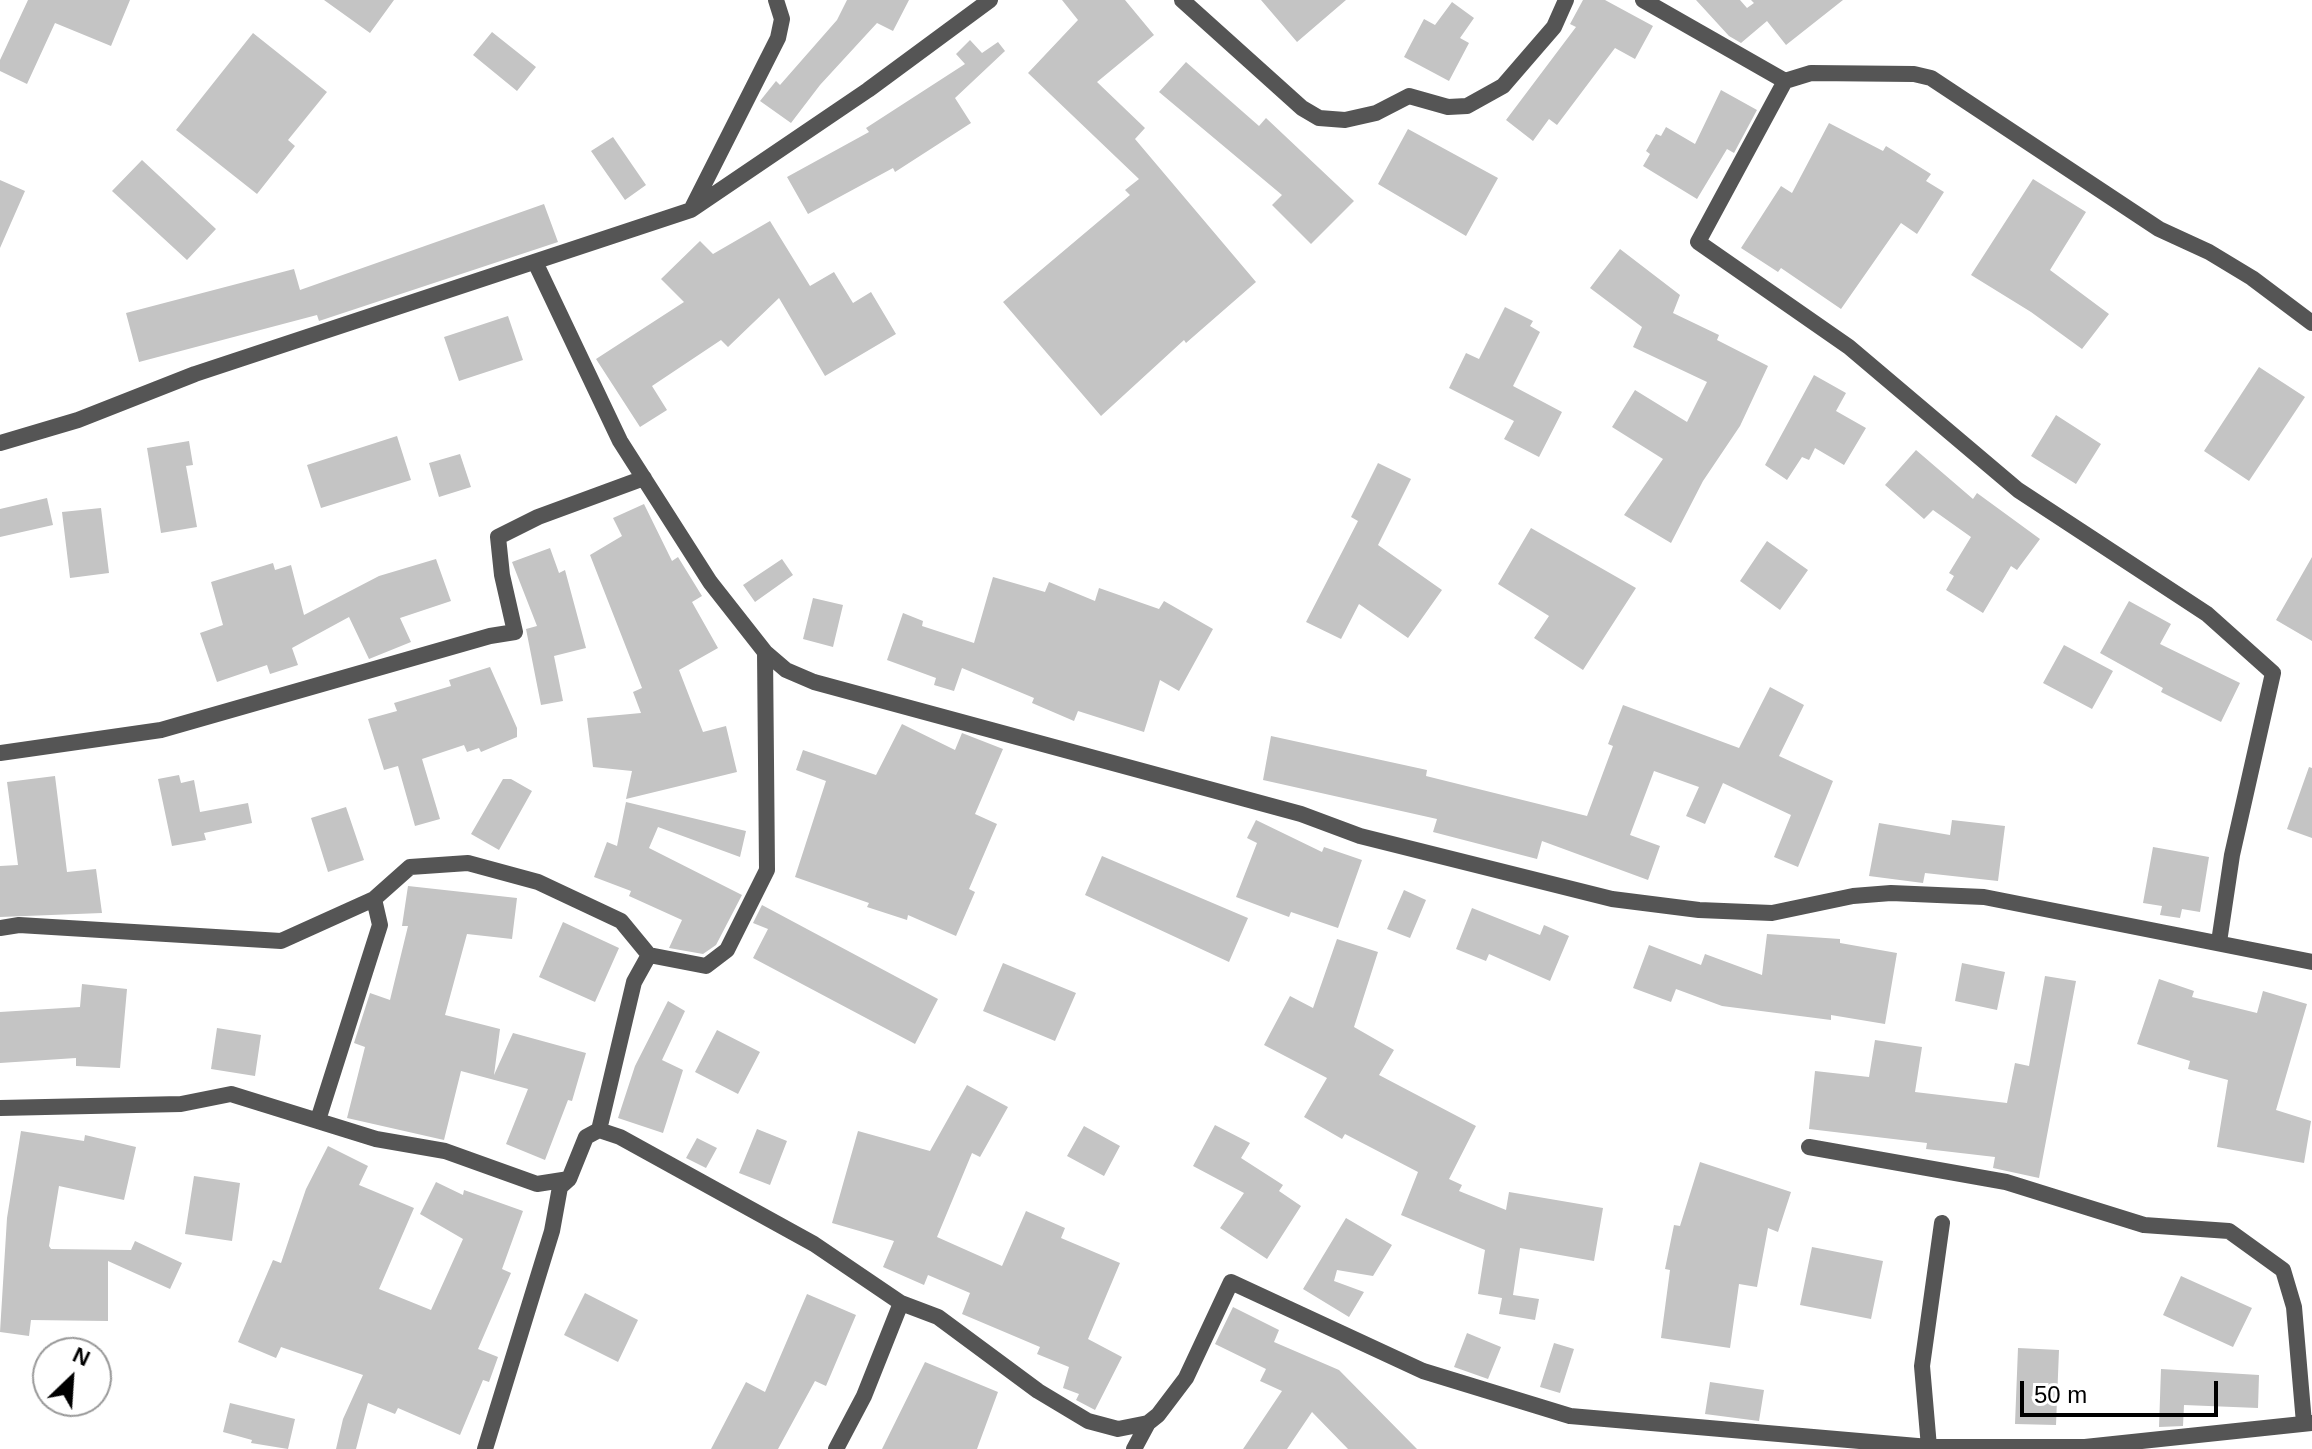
<!DOCTYPE html>
<style>
body{margin:0}
#map{position:relative;width:2312px;height:1449px;overflow:hidden;background:#fff;font-family:Helvetica,sans-serif}
canvas{display:block}
.north{position:absolute;left:32px;top:1337px;width:80px;height:80px;box-sizing:border-box;background:#fff;border:2px solid #999;border-radius:50%;rotate:25deg;font-size:22px;font-weight:700;line-height:32px;text-align:center;color:#000}
.north::after{content:'';display:block;margin:auto;width:28px;height:36px;background:#000;clip-path:polygon(50% 0,100% 100%,50% 72%,0 100%)}
.scale{position:absolute;left:2020px;top:1381px;width:198px;height:36px;box-sizing:border-box;border:4px solid #000;border-top:0;padding-left:10px;font-size:24px;line-height:28px;white-space:nowrap;color:#000;-webkit-text-stroke:6px #fff;paint-order:stroke}
</style>
<div id="map">
<canvas width="2312" height="1449"></canvas>
<div class="north">N</div>
<div class="scale">50 m</div>
</div>
<script>
const c = document.querySelector('canvas').getContext('2d');
c.lineJoin = 'round';
function fill(path, color) {
  c.fillStyle = color;
  c.fill(path, 'evenodd');
}
function toPath(rows) {
  const path = new Path2D();
  for (const r of rows) {
    path.moveTo(r[0], r[1]);
    for (let i = 2; i < r.length; i += 2) path.lineTo(r[i], r[i + 1]);
  }
  return path;
}
function stroke(path, color, width, dash) {
  c.strokeStyle = color;
  c.lineWidth = width;
  c.lineCap = dash ? 'butt' : 'round';
  c.setLineDash(dash || []);
  c.stroke(path);
}
fill(toPath([
 [28,0,130,0,111,46,55,23,27,84,0,71,0,60],
 [324,0,394,0,370,33],
 [847,0,909,0,893,31,877,23,820,85,791,123,760,101,776,81,780,85,837,20],
 [1062,0,1125,0,1154,35,1097,82,1145,128,1135,139,1256,282,1186,343,1184,340,1101,416,1003,302,1130,195,1125,190,1139,179,1028,73,1078,20],
 [1261,0,1346,0,1297,42],
 [1583,0,1605,0,1653,26,1635,59,1615,48,1557,125,1549,119,1533,141,1506,120,1576,27,1570,24],
 [1696,0,1740,0,1747,8,1754,3,1751,0,1843,0,1786,45,1767,21,1741,43,1729,36],
 [1452,2,1474,18,1460,38,1469,43,1449,81,1404,57,1424,19,1435,25],
 [492,32,536,67,517,91,473,55],
 [253,33,327,92,288,140,295,146,257,194,176,130],
 [970,40,982,53,998,42,1005,51,955,98,971,123,895,172,893,168,808,214,787,177,869,132,866,128,965,64,956,54],
 [1186,62,1259,126,1266,118,1354,201,1311,244,1272,205,1282,195,1159,92],
 [1721,90,1757,110,1734,153,1727,149,1697,199,1643,166,1650,154,1646,151,1656,134,1661,136,1666,127,1695,144],
 [1829,123,1883,151,1886,146,1931,174,1926,181,1944,192,1917,234,1901,223,1841,309,1781,268,1778,272,1741,248,1781,186,1792,193],
 [1408,129,1498,178,1466,236,1378,184],
 [613,137,646,185,625,200,591,151],
 [142,160,216,229,187,260,112,191],
 [2033,179,2086,212,2050,270,2109,314,2082,349,2031,312,1971,275],
 [0,180,25,191,0,248],
 [544,204,558,242,319,321,317,315,139,362,126,313,294,269,300,290],
 [770,221,810,286,834,272,853,303,871,292,896,334,825,376,779,298,728,347,721,340,652,386,667,410,640,427,596,359,684,302,661,279,700,241,713,254],
 [1620,249,1680,295,1673,313,1719,335,1717,340,1768,366,1740,426,1703,481,1671,543,1624,515,1663,459,1612,427,1635,390,1687,422,1707,382,1633,347,1642,327,1590,288],
 [1505,307,1533,321,1530,326,1540,332,1513,386,1562,412,1539,457,1504,439,1514,421,1449,388,1466,353,1479,359],
 [508,316,523,360,459,381,444,337],
 [2259,367,2305,397,2249,481,2204,451],
 [1814,375,1846,393,1836,411,1866,428,1844,465,1815,448,1809,460,1802,457,1787,480,1765,465],
 [2056,415,2101,444,2076,484,2031,456],
 [397,436,411,480,321,508,307,465],
 [189,441,193,465,186,466,197,527,161,533,147,448],
 [1916,450,1973,499,1977,493,2040,539,2017,570,2011,566,1983,613,1946,590,1954,576,1949,573,1971,537,1933,510,1924,519,1885,485],
 [460,454,471,487,439,497,429,463],
 [1378,463,1411,479,1378,545,1442,590,1408,638,1359,604,1341,639,1306,622,1358,521,1351,517],
 [47,498,53,525,0,537,0,509],
 [644,504,672,561,678,557,702,596,692,602,718,648,679,670,703,732,726,726,737,772,626,799,632,771,593,767,587,718,641,713,633,692,642,688,590,555,622,536,613,518],
 [101,508,109,573,70,578,62,512],
 [1531,528,1636,588,1583,670,1534,638,1549,616,1498,584],
 [1767,541,1808,570,1780,610,1740,581],
 [550,548,559,573,565,570,586,648,554,656,563,701,541,705,526,629,537,626,512,562],
 [2312,557,2312,641,2276,620],
 [436,559,451,601,400,618,411,642,369,659,349,617,292,648,298,665,270,674,267,665,217,682,200,633,223,625,211,582,273,563,275,570,291,565,304,615,379,576],
 [782,559,793,575,755,602,743,585],
 [993,577,1045,592,1049,582,1095,601,1099,588,1159,609,1164,601,1213,629,1179,691,1160,680,1144,732,1078,711,1074,721,1032,703,1034,698,962,668,954,691,934,685,936,678,887,660,903,613,923,621,922,626,974,643],
 [813,598,843,605,833,647,803,639],
 [2129,601,2171,624,2160,644,2240,683,2221,722,2161,692,2163,688,2100,653],
 [2064,645,2113,671,2092,709,2043,683],
 [490,667,517,728,517,737,481,752,479,748,467,752,464,745,422,759,440,819,415,826,398,766,384,770,368,719,397,711,394,703,451,686,449,680],
 [1770,687,1804,705,1779,756,1833,781,1798,867,1774,857,1791,815,1723,783,1705,824,1686,816,1699,787,1654,771,1630,835,1660,846,1648,880,1542,841,1537,859,1433,832,1437,819,1263,780,1271,736,1427,770,1426,776,1587,816,1613,746,1608,744,1623,705,1739,748],
 [902,724,955,750,962,733,1003,749,975,814,997,824,969,889,975,892,956,936,908,915,907,920,867,907,869,903,795,877,826,781,796,770,803,750,876,775],
 [2309,767,2312,768,2312,838,2287,829],
 [179,775,181,783,194,780,200,812,248,803,252,823,204,833,206,840,172,846,158,779],
 [55,776,67,872,96,869,102,913,0,917,0,866,18,865,7,782],
 [503,779,511,779,532,791,499,850,471,834],
 [626,802,746,831,740,857,658,827,649,848,742,895,716,945,703,954,669,948,682,920,629,896,631,891,594,877,607,842,617,846],
 [346,807,364,860,328,872,311,818],
 [1256,820,1322,852,1324,847,1362,860,1338,928,1291,912,1289,917,1236,897,1257,843,1247,838],
 [1952,820,2005,826,1998,881,1925,873,1923,883,1869,876,1879,823,1950,835],
 [2153,847,2209,857,2200,912,2182,909,2180,918,2160,915,2162,906,2143,903],
 [1102,856,1248,918,1229,962,1085,895],
 [408,886,517,898,512,939,467,934,445,1015,500,1029,494,1075,513,1033,586,1053,572,1101,568,1100,545,1160,506,1144,528,1089,461,1071,444,1140,347,1118,365,1047,354,1043,370,993,390,1000,408,926,402,926],
 [1404,890,1426,900,1410,938,1387,929],
 [762,905,938,999,915,1044,753,958,768,929,753,923],
 [1472,908,1540,935,1544,925,1569,936,1550,981,1489,954,1486,961,1456,949],
 [563,922,619,948,595,1002,539,977],
 [1767,934,1840,939,1840,943,1897,953,1885,1024,1831,1015,1831,1020,1722,1006,1676,989,1671,1002,1633,988,1649,945,1701,965,1705,954,1762,975],
 [1337,939,1378,952,1354,1027,1394,1050,1379,1075,1476,1126,1449,1179,1462,1185,1459,1191,1506,1210,1509,1192,1603,1208,1594,1261,1520,1248,1513,1295,1539,1299,1535,1320,1499,1314,1502,1298,1478,1294,1485,1250,1401,1215,1418,1172,1345,1134,1342,1139,1304,1117,1327,1078,1264,1045,1290,996,1313,1008],
 [1003,963,1076,993,1055,1041,983,1011],
 [1962,963,2005,972,1997,1010,1955,1001],
 [2045,976,2076,981,2039,1178,1993,1168,1995,1157,1926,1149,1927,1143,1809,1129,1815,1071,1869,1077,1875,1040,1922,1047,1915,1092,2007,1103,2015,1063,2029,1066],
 [2159,979,2194,991,2192,997,2257,1013,2263,991,2307,1004,2276,1110,2311,1121,2304,1163,2217,1147,2228,1080,2188,1069,2190,1061,2137,1044],
 [82,984,127,989,120,1068,76,1066,76,1058,0,1063,0,1012,80,1007],
 [668,1001,685,1011,662,1060,683,1070,663,1133,618,1118,635,1066],
 [217,1028,261,1035,255,1076,211,1069],
 [717,1030,760,1052,738,1094,695,1072],
 [967,1085,1008,1107,980,1157,972,1153,937,1237,1002,1266,1026,1211,1065,1228,1061,1238,1120,1263,1088,1339,1122,1357,1095,1410,1076,1400,1079,1394,1063,1388,1069,1367,1037,1354,1040,1347,962,1314,970,1293,928,1275,924,1285,883,1267,894,1241,832,1223,858,1131,930,1151],
 [1215,1125,1250,1143,1241,1158,1283,1185,1279,1191,1301,1206,1267,1259,1220,1228,1244,1193,1193,1166],
 [1084,1126,1120,1146,1104,1176,1067,1156],
 [757,1129,787,1141,770,1185,739,1173],
 [21,1131,84,1141,85,1135,136,1147,124,1200,59,1186,49,1246,51,1249,131,1250,135,1241,182,1263,170,1289,108,1261,108,1321,31,1320,29,1336,0,1332,7,1218],
 [697,1138,717,1148,706,1168,686,1158],
 [328,1146,368,1166,359,1185,414,1208,379,1289,431,1310,463,1239,420,1214,436,1182,463,1195,464,1190,523,1211,502,1269,511,1273,478,1349,498,1357,489,1382,483,1380,460,1435,398,1408,395,1414,368,1403,356,1449,336,1449,343,1419,363,1375,281,1347,276,1358,238,1342,273,1260,281,1263,306,1189],
 [1700,1162,1791,1192,1778,1232,1768,1228,1757,1287,1739,1284,1730,1348,1661,1338,1670,1270,1665,1269,1674,1225,1680,1226],
 [194,1176,240,1183,232,1241,185,1234],
 [1346,1218,1392,1245,1373,1276,1337,1270,1334,1281,1364,1292,1349,1317,1303,1289],
 [1812,1247,1883,1261,1871,1319,1800,1305],
 [2181,1276,2252,1308,2233,1347,2163,1315],
 [585,1293,638,1320,618,1362,564,1335],
 [807,1294,856,1315,826,1386,815,1381,778,1449,711,1449,746,1382,765,1392],
 [1233,1307,1279,1330,1274,1342,1339,1370,1417,1449,1348,1449,1312,1412,1287,1449,1243,1449,1282,1391,1260,1381,1266,1369,1215,1344],
 [1467,1333,1501,1347,1488,1379,1454,1367],
 [1554,1343,1574,1349,1560,1393,1540,1387],
 [2018,1348,2059,1350,2056,1425,2015,1424],
 [925,1362,998,1392,977,1449,882,1449],
 [2161,1369,2259,1375,2258,1408,2184,1405,2183,1426,2159,1427],
 [1710,1382,1764,1390,1759,1421,1705,1414],
 [230,1403,295,1419,288,1449,251,1443,252,1440,223,1432]
]), '#c4c4c4');
stroke(toPath([
 [1182,0,1302,108,1319,118,1345,120,1376,113,1409,96,1448,107,1467,106,1503,86,1554,27,1566,0],
 [1643,0,1785,81],
 [692,208,778,38,782,19,776,0],
 [535,262,620,441,710,582,765,652,786,670,814,682,1301,814,1360,836,1612,899,1699,910,1772,913,1853,896,1891,893,1984,897,2312,962],
 [0,443,78,420,195,374,691,210,868,90,990,0],
 [0,753,161,730,490,636,515,632,502,575,498,537,538,517,644,478],
 [0,928,19,925,281,941,374,899,410,867,468,863,538,882,621,921,649,955,706,966,727,950,767,870,765,652],
 [2219,942,2232,855,2273,673,2207,614,2018,490,1849,347,1698,242,1785,81,1811,73,1914,74,1931,78,2159,229,2209,252,2252,278,2312,323],
 [0,1108,181,1104,231,1094,376,1139,445,1151,537,1184,569,1179,560,1187,552,1231,485,1449],
 [318,1120,380,925,374,899],
 [599,1130,634,982,649,955],
 [1809,1147,2006,1182,2144,1225,2229,1231,2283,1270,2294,1307,2304,1423],
 [569,1179,586,1137,599,1130,620,1137,814,1244,901,1303,938,1317,1038,1391,1088,1421,1118,1429,1148,1423,1158,1415,1186,1378,1231,1282,1423,1371,1570,1416,1929,1447,2085,1447,2312,1423],
 [1929,1447,1922,1366,1942,1223],
 [836,1449,864,1396,901,1303],
 [1134,1449,1148,1423]
]), '#555', 16);
</script>
